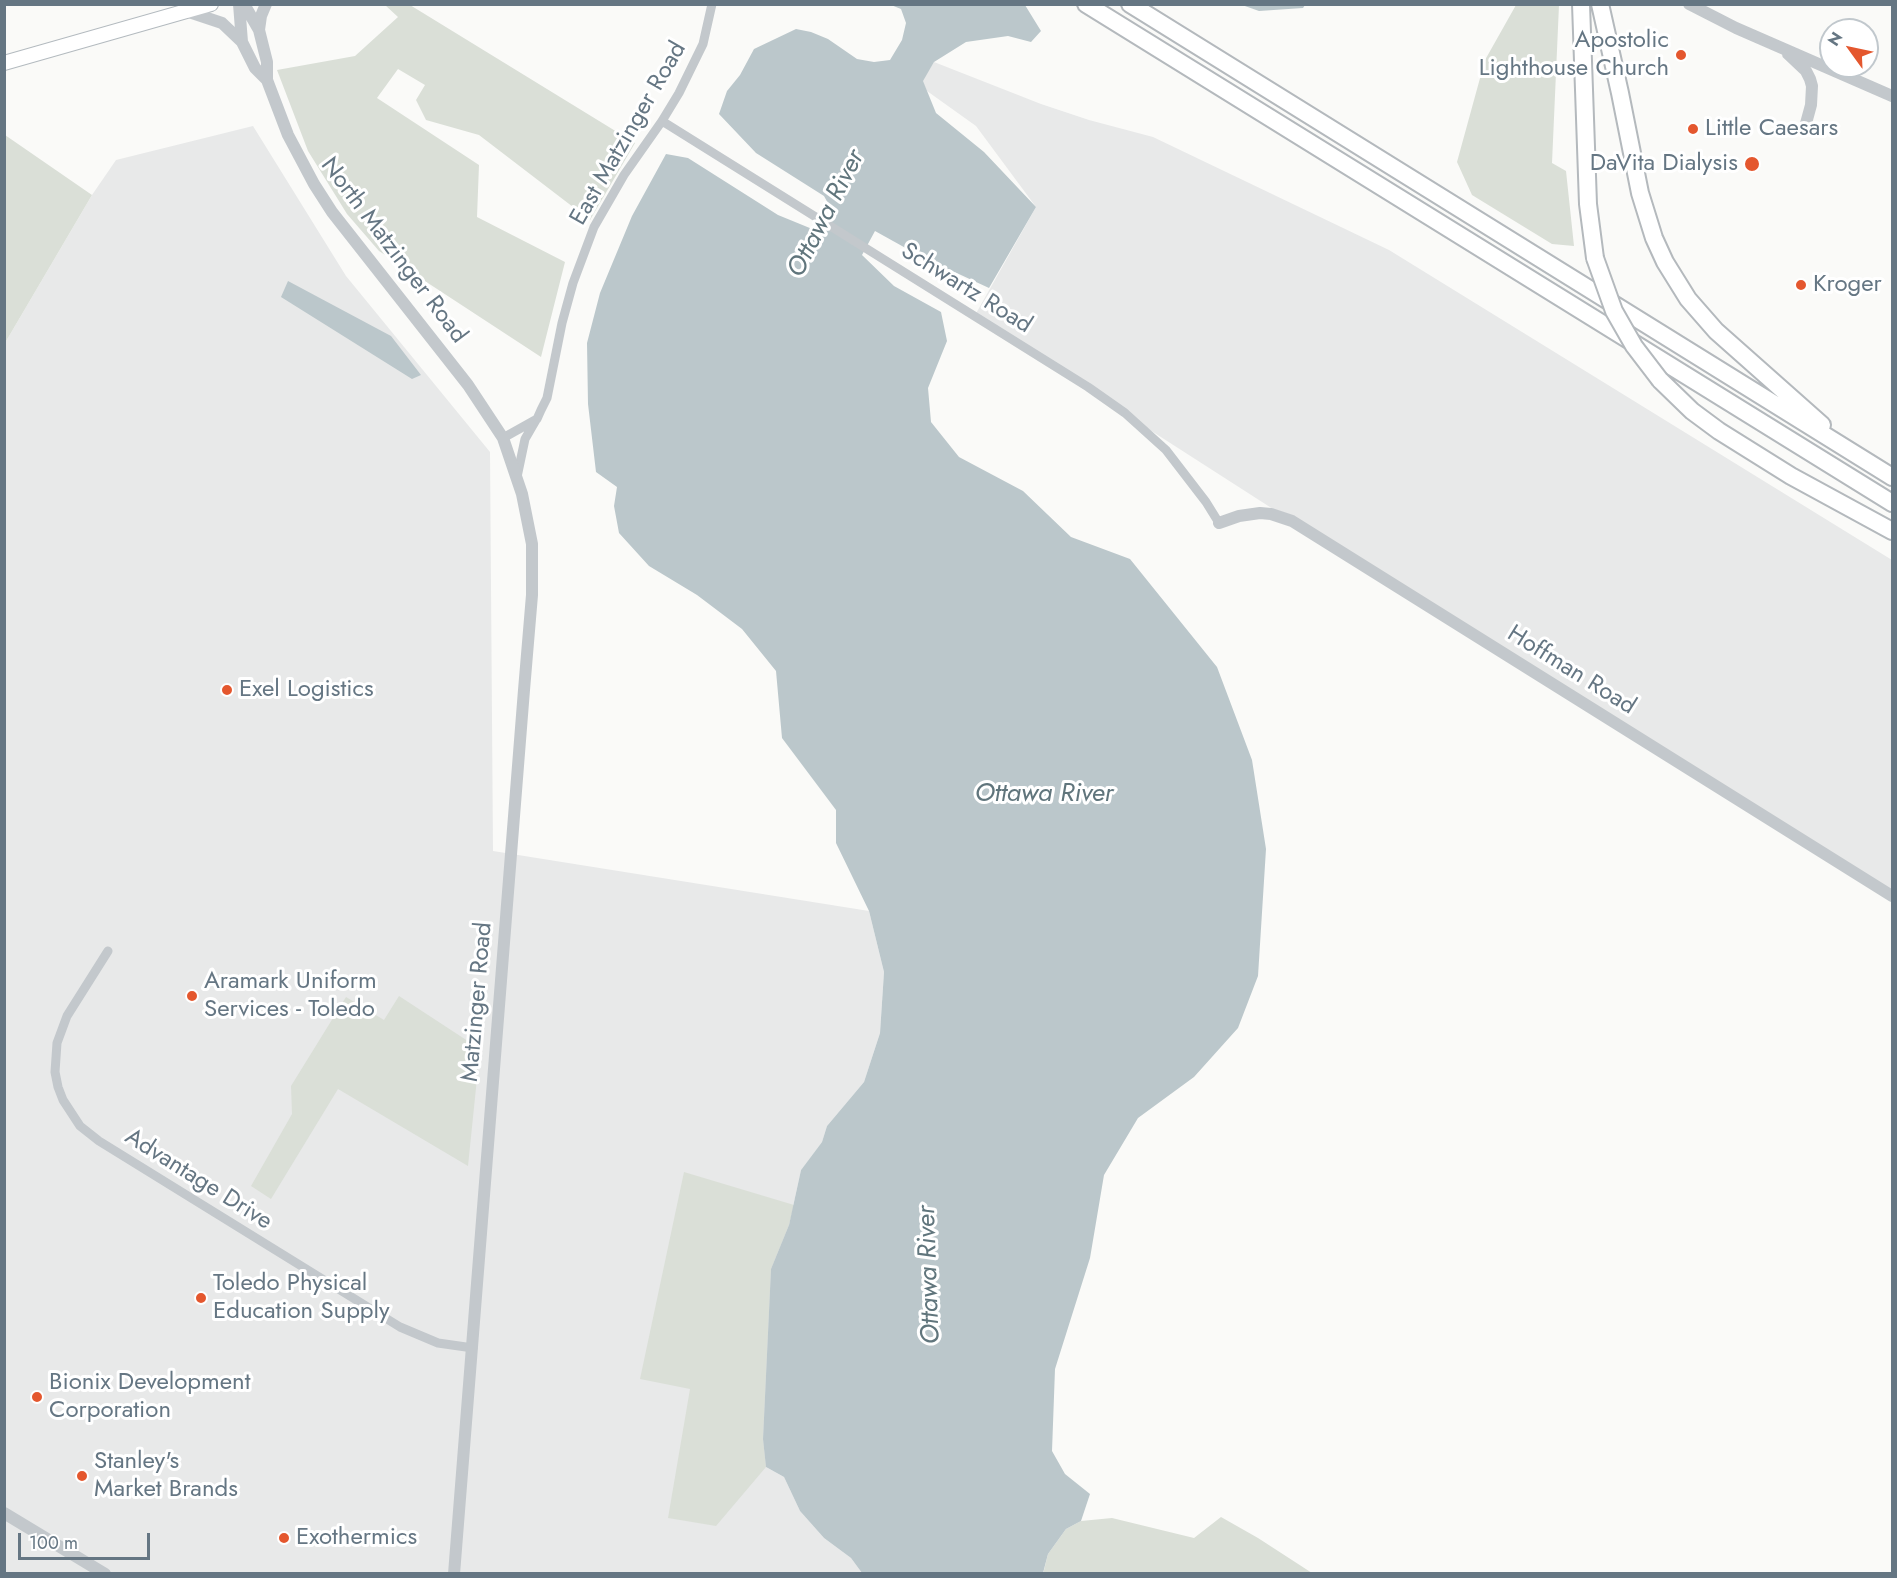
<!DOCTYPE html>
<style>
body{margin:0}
#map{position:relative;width:1897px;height:1578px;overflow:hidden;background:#fafaf8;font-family:Jost,sans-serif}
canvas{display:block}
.frame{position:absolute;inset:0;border:6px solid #657683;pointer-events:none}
.north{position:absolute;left:1819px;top:18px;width:60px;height:60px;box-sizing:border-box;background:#fff;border:2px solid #c1c8cd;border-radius:50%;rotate:303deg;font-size:16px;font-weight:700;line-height:24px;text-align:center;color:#657683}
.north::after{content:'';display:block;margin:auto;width:21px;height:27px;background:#e4572e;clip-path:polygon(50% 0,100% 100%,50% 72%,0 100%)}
.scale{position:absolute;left:18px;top:1533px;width:132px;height:27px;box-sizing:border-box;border:3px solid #657683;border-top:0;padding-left:8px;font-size:18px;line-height:21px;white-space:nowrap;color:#657683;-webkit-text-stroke:4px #fff;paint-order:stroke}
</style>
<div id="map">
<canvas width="1897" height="1578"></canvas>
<div class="frame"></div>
<div class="north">N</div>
<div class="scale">100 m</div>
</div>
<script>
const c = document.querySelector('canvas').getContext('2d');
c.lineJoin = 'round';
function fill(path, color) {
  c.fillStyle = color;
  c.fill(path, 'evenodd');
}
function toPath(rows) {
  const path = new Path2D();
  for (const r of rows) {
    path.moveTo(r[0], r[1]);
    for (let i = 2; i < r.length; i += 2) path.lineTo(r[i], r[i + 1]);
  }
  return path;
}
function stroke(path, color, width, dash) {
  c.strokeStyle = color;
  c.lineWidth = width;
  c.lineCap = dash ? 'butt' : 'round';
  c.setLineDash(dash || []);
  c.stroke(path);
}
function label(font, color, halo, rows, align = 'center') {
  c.font = font + ' Jost,sans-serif';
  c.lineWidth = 6;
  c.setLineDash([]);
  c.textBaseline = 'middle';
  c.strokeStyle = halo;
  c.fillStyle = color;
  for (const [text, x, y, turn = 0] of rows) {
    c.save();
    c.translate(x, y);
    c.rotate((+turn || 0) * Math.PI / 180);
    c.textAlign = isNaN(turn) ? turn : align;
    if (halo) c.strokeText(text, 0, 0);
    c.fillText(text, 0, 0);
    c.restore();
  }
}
fill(toPath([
 [934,62,1041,104,1089,120,1153,137,1389,250,1892,560,1892,896,1301,527,974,317,1036,207,976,126,927,91,922,81],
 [253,126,346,276,490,452,493,851,869,911,884,972,880,1033,864,1082,827,1126,822,1142,801,1170,789,1225,766,1467,784,1477,800,1511,824,1538,851,1558,862,1573,5,1574,5,343,92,195,116,160]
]), '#e8e9e9');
fill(toPath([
 [385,5,410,5,635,143,590,220,479,135,426,120,416,100,425,85,398,69,377,98,479,165,477,217,565,262,541,357,379,251,347,214,308,151,277,70,355,56,398,17],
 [1516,5,1559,5,1552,163,1566,171,1574,246,1552,244,1472,195,1457,162,1485,60],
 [5,135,92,195,5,343],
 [399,996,480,1049,468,1166,338,1089,271,1199,251,1186,292,1114,291,1086,346,997,384,1020],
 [684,1172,794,1205,789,1225,771,1269,763,1439,766,1467,716,1526,668,1518,690,1389,640,1379],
 [1221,1517,1258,1538,1312,1573,1043,1574,1048,1554,1066,1529,1081,1521,1112,1518,1194,1538]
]), '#dadfd7');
fill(toPath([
 [891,5,1025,5,1041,31,1031,42,1008,36,966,42,934,62,923,81,936,113,984,152,1036,207,989,288,920,256,875,231,862,255,894,286,941,312,947,341,928,388,931,422,959,457,1023,491,1071,537,1130,559,1217,667,1252,760,1266,849,1258,976,1238,1028,1194,1077,1138,1118,1104,1175,1090,1258,1055,1369,1052,1451,1065,1474,1090,1494,1081,1521,1066,1529,1048,1554,1043,1573,862,1573,851,1558,824,1538,800,1511,784,1477,766,1467,763,1439,771,1269,789,1225,801,1170,822,1142,827,1126,864,1082,880,1033,884,972,869,911,836,843,836,810,782,738,776,671,742,629,697,595,649,566,619,533,614,506,617,487,596,472,588,404,587,343,600,293,632,216,666,154,688,158,778,215,822,233,834,214,824,196,756,153,719,114,727,91,740,75,754,49,796,29,811,32,828,39,857,59,874,62,890,60,902,40,906,23,901,9],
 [1242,5,1305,5,1303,8,1259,11],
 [288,281,391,336,421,375,412,379,281,297]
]), '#bbc7cb');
const secondary = toPath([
 [4,63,211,4]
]);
const motorway = toPath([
 [1086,4,1892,503],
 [1130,4,1892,477],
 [1581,4,1588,204,1595,258],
 [1600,4,1620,93,1640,193,1654,238,1665,262,1688,299,1716,331,1822,425],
 [1660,380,1692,411,1719,431,1791,476,1892,531]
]);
stroke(secondary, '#b3babf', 16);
stroke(motorway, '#b4b9bd', 20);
stroke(toPath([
 [662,121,1088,387,1125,413,1166,450,1206,502,1219,523],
 [503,438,537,419,541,410,547,398,562,323,573,283,594,227,624,175,662,121,679,93,703,44,712,4],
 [517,477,525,439,536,420],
 [108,951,67,1016,57,1043,55,1072,58,1087,63,1100,80,1126,99,1141,400,1327,438,1343,473,1348]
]), '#c3c8cc', 9);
stroke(toPath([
 [239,4,242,42,255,68,267,80,288,135,314,184,332,212,468,385,503,438,522,494,532,544,532,595,524,690,454,1574],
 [244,4,259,30,267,62,267,80],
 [1689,4,1736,28,1892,96],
 [186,11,222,23,242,42],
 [259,30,261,16,266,4],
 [1788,54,1806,71,1810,79,1812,86,1811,105,1805,127],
 [1219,523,1239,516,1260,513,1271,514,1292,521,1892,896],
 [4,1513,105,1574]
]), '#c3c8cc', 12);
stroke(secondary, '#fff', 14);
stroke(motorway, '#fff', 16);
const motorwayBridge = toPath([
 [1595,258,1614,311,1634,346,1660,380]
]);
stroke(motorwayBridge, '#b4b9bd', 20, []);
stroke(motorwayBridge, '#fff', 16);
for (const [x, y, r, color] of [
 [1681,55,6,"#e4572e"],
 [1693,129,6,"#e4572e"],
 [1752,164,8,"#e4572e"],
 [1801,285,6,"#e4572e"],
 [227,690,6,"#e4572e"],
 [192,996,6,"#e4572e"],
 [201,1298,6,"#e4572e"],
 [37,1397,6,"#e4572e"],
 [82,1476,6,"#e4572e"],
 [284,1538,6,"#e4572e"]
]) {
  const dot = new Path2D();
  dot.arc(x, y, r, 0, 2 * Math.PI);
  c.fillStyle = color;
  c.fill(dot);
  stroke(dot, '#fff', 2);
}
label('24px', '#657683', '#fff', [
 ["Apostolic",1669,41,"right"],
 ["Lighthouse Church",1669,69,"right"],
 ["Little Caesars",1705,129],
 ["DaVita Dialysis",1738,164,"right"],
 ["Kroger",1813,285],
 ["Exel Logistics",239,690],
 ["Aramark Uniform",204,982],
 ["Services - Toledo",204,1010],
 ["Toledo Physical",213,1284],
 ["Education Supply",213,1312],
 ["Bionix Development",49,1383],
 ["Corporation",49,1411],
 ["Stanley's",94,1462],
 ["Market Brands",94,1490],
 ["Exothermics",296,1538]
], 'left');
label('24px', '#657683', '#fff', [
 ["East Matzinger Road",629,134,-60],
 ["North Matzinger Road",393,251,53],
 ["Schwartz Road",966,289,32],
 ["Hoffman Road",1571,671,32],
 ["Matzinger Road",478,1002,-85],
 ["Advantage Drive",198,1180,32]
]);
label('italic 26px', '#60757c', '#fff', [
 ["Ottawa River",827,214,-63],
 ["Ottawa River",1044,795],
 ["Ottawa River",930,1275,-92]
]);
</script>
